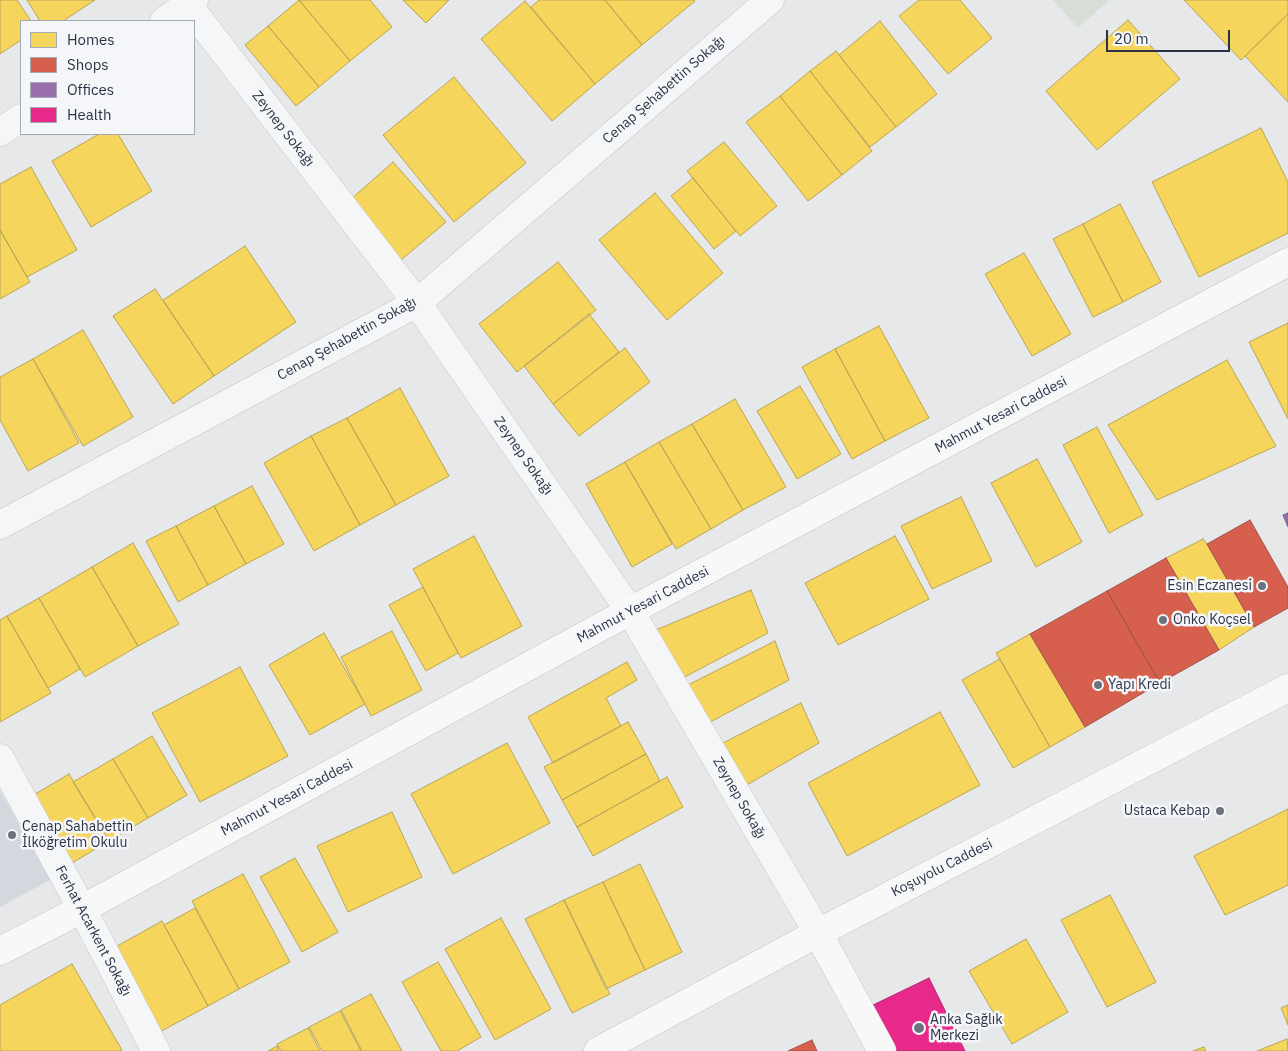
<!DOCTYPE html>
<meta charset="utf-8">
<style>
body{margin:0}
#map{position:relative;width:1288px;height:1051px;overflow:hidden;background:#e6e8ea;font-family:"IBM Plex Sans",sans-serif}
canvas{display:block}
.legend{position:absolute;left:20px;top:20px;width:175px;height:115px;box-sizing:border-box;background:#f4f6f9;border:1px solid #a4a8b1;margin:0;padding:6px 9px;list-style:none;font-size:15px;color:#2b3445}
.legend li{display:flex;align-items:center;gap:10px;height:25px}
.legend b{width:25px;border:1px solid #a4a8b1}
.scale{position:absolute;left:1106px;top:30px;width:124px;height:22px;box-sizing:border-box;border:2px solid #2b3445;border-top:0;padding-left:6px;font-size:15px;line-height:18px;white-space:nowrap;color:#2b3445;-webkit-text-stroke:4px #f4f6f9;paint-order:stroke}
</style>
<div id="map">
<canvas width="1288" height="1051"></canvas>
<ul class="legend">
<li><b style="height:14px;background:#f6d55c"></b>Homes</li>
<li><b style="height:14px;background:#d6604d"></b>Shops</li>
<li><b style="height:14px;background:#9970ab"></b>Offices</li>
<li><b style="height:14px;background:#e7298a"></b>Health</li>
</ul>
<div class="scale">20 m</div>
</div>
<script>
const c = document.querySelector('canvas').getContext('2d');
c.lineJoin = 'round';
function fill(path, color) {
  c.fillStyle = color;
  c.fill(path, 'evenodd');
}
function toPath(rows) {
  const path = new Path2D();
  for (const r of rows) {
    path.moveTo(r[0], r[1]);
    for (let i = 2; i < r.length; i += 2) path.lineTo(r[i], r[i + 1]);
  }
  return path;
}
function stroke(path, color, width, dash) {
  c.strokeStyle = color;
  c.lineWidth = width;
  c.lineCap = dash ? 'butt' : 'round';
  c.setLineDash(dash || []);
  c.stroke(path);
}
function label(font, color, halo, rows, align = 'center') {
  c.font = font + ' "IBM Plex Sans",sans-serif';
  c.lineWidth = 5;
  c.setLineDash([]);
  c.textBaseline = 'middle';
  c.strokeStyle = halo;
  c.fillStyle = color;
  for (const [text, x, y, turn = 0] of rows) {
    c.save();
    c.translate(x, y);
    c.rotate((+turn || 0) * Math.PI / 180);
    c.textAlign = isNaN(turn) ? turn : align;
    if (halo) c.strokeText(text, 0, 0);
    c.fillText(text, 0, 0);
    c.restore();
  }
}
fill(toPath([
 [0,791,50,880,0,907]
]), '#d4d7dd');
fill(toPath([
 [1053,0,1109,0,1078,28]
]), '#d6ded6');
const homes = toPath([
 [0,0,17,0,31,21,21,21,21,40,0,54,0,0],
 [27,0,95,0,63,21,40,21,27,0],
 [299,0,350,61,319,87,268,26,299,0],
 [299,0,370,0,392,27,350,61,299,0],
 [403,0,449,0,426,23,403,0],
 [539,0,605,0,642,45,595,84,531,7,539,0],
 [605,0,694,0,695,1,642,45,605,0],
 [919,0,960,0,992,38,948,74,899,16,919,0],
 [1184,0,1288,0,1288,14,1241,60,1184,0],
 [525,1,595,84,552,121,481,39,525,1],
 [1288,14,1288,102,1245,56,1288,14],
 [1128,20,1180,79,1097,150,1046,91,1128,20],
 [880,21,937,94,896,127,839,55,880,21],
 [268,26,319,87,296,106,245,45,268,26],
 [836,51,896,127,870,147,810,71,836,51],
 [810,71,872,151,842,175,780,96,810,71],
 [454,77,526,163,454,222,383,135,454,77],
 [780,96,842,175,808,201,746,122,780,96],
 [1261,128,1288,182,1288,233,1199,277,1152,182,1261,128],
 [99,134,118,134,152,191,91,227,52,161,99,134],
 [724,142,777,206,740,236,687,171,724,142],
 [393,162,446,222,401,260,350,200,393,162],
 [31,167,77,250,27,277,0,230,0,184,31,167],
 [693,178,736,231,714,249,671,196,693,178],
 [655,193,723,273,667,320,599,240,655,193],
 [1120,204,1161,282,1123,302,1083,224,1120,204],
 [1083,224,1123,302,1093,317,1053,239,1083,224],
 [0,230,30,282,0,299,0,230],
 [245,246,296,322,214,376,163,300,245,246],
 [1024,253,1071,334,1032,356,985,274,1024,253],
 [558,262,596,310,517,372,479,324,558,262],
 [155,289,214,376,173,404,113,316,155,289],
 [589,314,619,352,553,404,524,366,589,314],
 [1288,323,1288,419,1249,342,1288,323],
 [879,326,929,418,885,441,835,349,879,326],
 [83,330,133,417,83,446,33,359,83,330],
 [625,348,650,382,579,436,553,404,625,348],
 [835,349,885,441,852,459,802,367,835,349],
 [33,359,79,443,28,471,0,420,0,377,33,359],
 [1227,360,1276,446,1157,500,1108,425,1227,360],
 [800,386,841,454,797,479,757,411,800,386],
 [400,388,449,476,396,505,347,418,400,388],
 [735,399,786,487,743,510,692,424,735,399],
 [347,418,396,505,360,525,311,436,347,418],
 [692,424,743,510,711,529,659,442,692,424],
 [1097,427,1143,515,1109,533,1063,445,1097,427],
 [311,436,360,525,314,551,264,463,311,436],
 [659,442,711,529,676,549,625,462,659,442],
 [1037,459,1082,542,1036,567,991,483,1037,459],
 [625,462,672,544,632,567,586,484,625,462],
 [252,486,284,544,246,564,214,506,252,486],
 [961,497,992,561,932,589,901,526,961,497],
 [214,506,246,564,208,585,176,526,214,506],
 [176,526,208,585,178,602,146,541,176,526],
 [474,536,522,626,461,658,413,569,474,536],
 [895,536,929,599,838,645,805,583,895,536],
 [1203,539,1207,544,1254,627,1219,650,1166,558,1203,539],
 [133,543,179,624,138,646,92,567,133,543],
 [92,567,138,646,85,677,39,598,92,567],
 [423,587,458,653,426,671,389,605,423,587],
 [751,590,768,633,677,681,651,632,751,590],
 [39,598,80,669,48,688,7,616,39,598],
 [7,616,51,693,0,722,0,620,7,616],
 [392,631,422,690,371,716,341,657,392,631],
 [324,633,365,704,310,735,269,665,324,633],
 [1030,634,1085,727,1050,747,996,653,1030,634],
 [775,641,789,680,701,727,684,687,775,641],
 [1000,659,1050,747,1013,768,962,680,1000,659],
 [627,662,637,680,606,698,621,726,553,763,528,717,627,662],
 [240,667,288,756,200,802,152,713,240,667],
 [801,703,819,743,745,786,717,746,801,703],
 [940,712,980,785,847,856,808,783,940,712],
 [628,722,646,754,562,800,544,767,628,722],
 [152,736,187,795,148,818,113,759,152,736],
 [507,743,550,823,453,874,411,794,507,743],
 [646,754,660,781,577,827,562,800,646,754],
 [113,759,148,818,109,841,73,782,113,759],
 [69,774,109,841,72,863,32,796,69,774],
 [667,777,683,807,593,856,577,827,667,777],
 [1288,809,1288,885,1225,915,1194,856,1288,809],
 [392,812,422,877,348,912,317,846,392,812],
 [295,858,338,932,302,952,260,877,295,858],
 [640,864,682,952,645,970,603,882,640,864],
 [243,874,290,962,239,989,192,901,243,874],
 [603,882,645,970,606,989,564,900,603,882],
 [1110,895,1156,982,1107,1007,1061,920,1110,895],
 [564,900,610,994,572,1013,525,919,564,900],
 [195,908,239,989,208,1006,164,925,195,908],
 [501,918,551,1009,495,1040,445,949,501,918],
 [162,921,208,1006,156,1034,110,950,162,921],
 [1026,939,1068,1012,1012,1044,969,971,1026,939],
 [438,962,481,1037,457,1051,441,1051,402,982,438,962],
 [72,964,122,1050,119,1051,0,1051,0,1005,72,964],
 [371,994,402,1051,362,1051,341,1010,371,994],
 [1288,1005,1288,1025,1281,1008,1288,1005],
 [340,1011,361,1051,322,1051,309,1027,340,1011],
 [308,1028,320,1051,281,1051,277,1044,308,1028],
 [1287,1039,1288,1051,1257,1051,1287,1039],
 [277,1046,279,1051,268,1051,277,1046],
 [1204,1047,1206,1051,1193,1051,1204,1047]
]);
fill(homes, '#f6d55c');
stroke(homes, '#b9a555', 1);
const shops = toPath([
 [1250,520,1288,587,1288,608,1254,627,1207,544,1250,520],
 [1166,558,1219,650,1160,683,1107,591,1166,558],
 [1107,591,1160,683,1085,727,1030,634,1107,591],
 [812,1040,817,1051,788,1051,812,1040]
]);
fill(shops, '#d6604d');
stroke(shops, '#a3534b', 1);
const offices = toPath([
 [1288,513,1288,527,1283,515,1288,513]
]);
fill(offices, '#9970ab');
stroke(offices, '#785e8c', 1);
const health = toPath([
 [929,978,965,1051,895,1051,873,1005,929,978]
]);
fill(health, '#e7298a');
stroke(health, '#af2c75', 1);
const street = toPath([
 [188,5,417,303,630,611,818,933],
 [164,21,194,0],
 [0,132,21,118],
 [0,525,417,303,770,0],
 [0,758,82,909,156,1051]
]);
const secondary = toPath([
 [818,933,882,1051],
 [0,951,82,909,630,611,1288,262],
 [598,1051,818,933,1288,688]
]);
stroke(street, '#c4c6c8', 29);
stroke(secondary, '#c4c6c8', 29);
stroke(street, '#f5f6f7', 28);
stroke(secondary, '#f8f8f8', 28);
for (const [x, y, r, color] of [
 [1262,586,5,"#6c737f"],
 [1163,620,5,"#6c737f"],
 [1098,685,5,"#6c737f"],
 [1220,811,5,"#6c737f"],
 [12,835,5,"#6c737f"],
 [919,1028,6,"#6c737f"]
]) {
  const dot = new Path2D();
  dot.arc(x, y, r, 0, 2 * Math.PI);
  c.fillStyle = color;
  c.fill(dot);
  stroke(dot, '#f4f6f9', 2);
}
label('14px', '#2b3445', '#f4f6f9', [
 ["Cenap Şehabettin Sokağı",664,90,-41],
 ["Zeynep Sokağı",283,129,52],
 ["Cenap Şehabettin Sokağı",347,339,-29],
 ["Mahmut Yesari Caddesi",1001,415,-28],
 ["Zeynep Sokağı",523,456,55],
 ["Mahmut Yesari Caddesi",643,605,-28],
 ["Mahmut Yesari Caddesi",287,798,-28],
 ["Zeynep Sokağı",739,798,60],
 ["Koşuyolu Caddesi",942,868,-27],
 ["Ferhat Acarkent Sokağı",93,931,62]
]);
label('14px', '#2b3445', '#f4f6f9', [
 ["Esin Eczanesi",1252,586,"right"],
 ["Onko Koçsel",1173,620],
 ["Yapı Kredi",1108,685],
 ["Ustaca Kebap",1210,811,"right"],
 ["Cenap Sahabettin",22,827],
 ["İlköğretim Okulu",22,843],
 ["Anka Sağlık",930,1020],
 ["Merkezi",930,1036]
], 'left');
</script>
